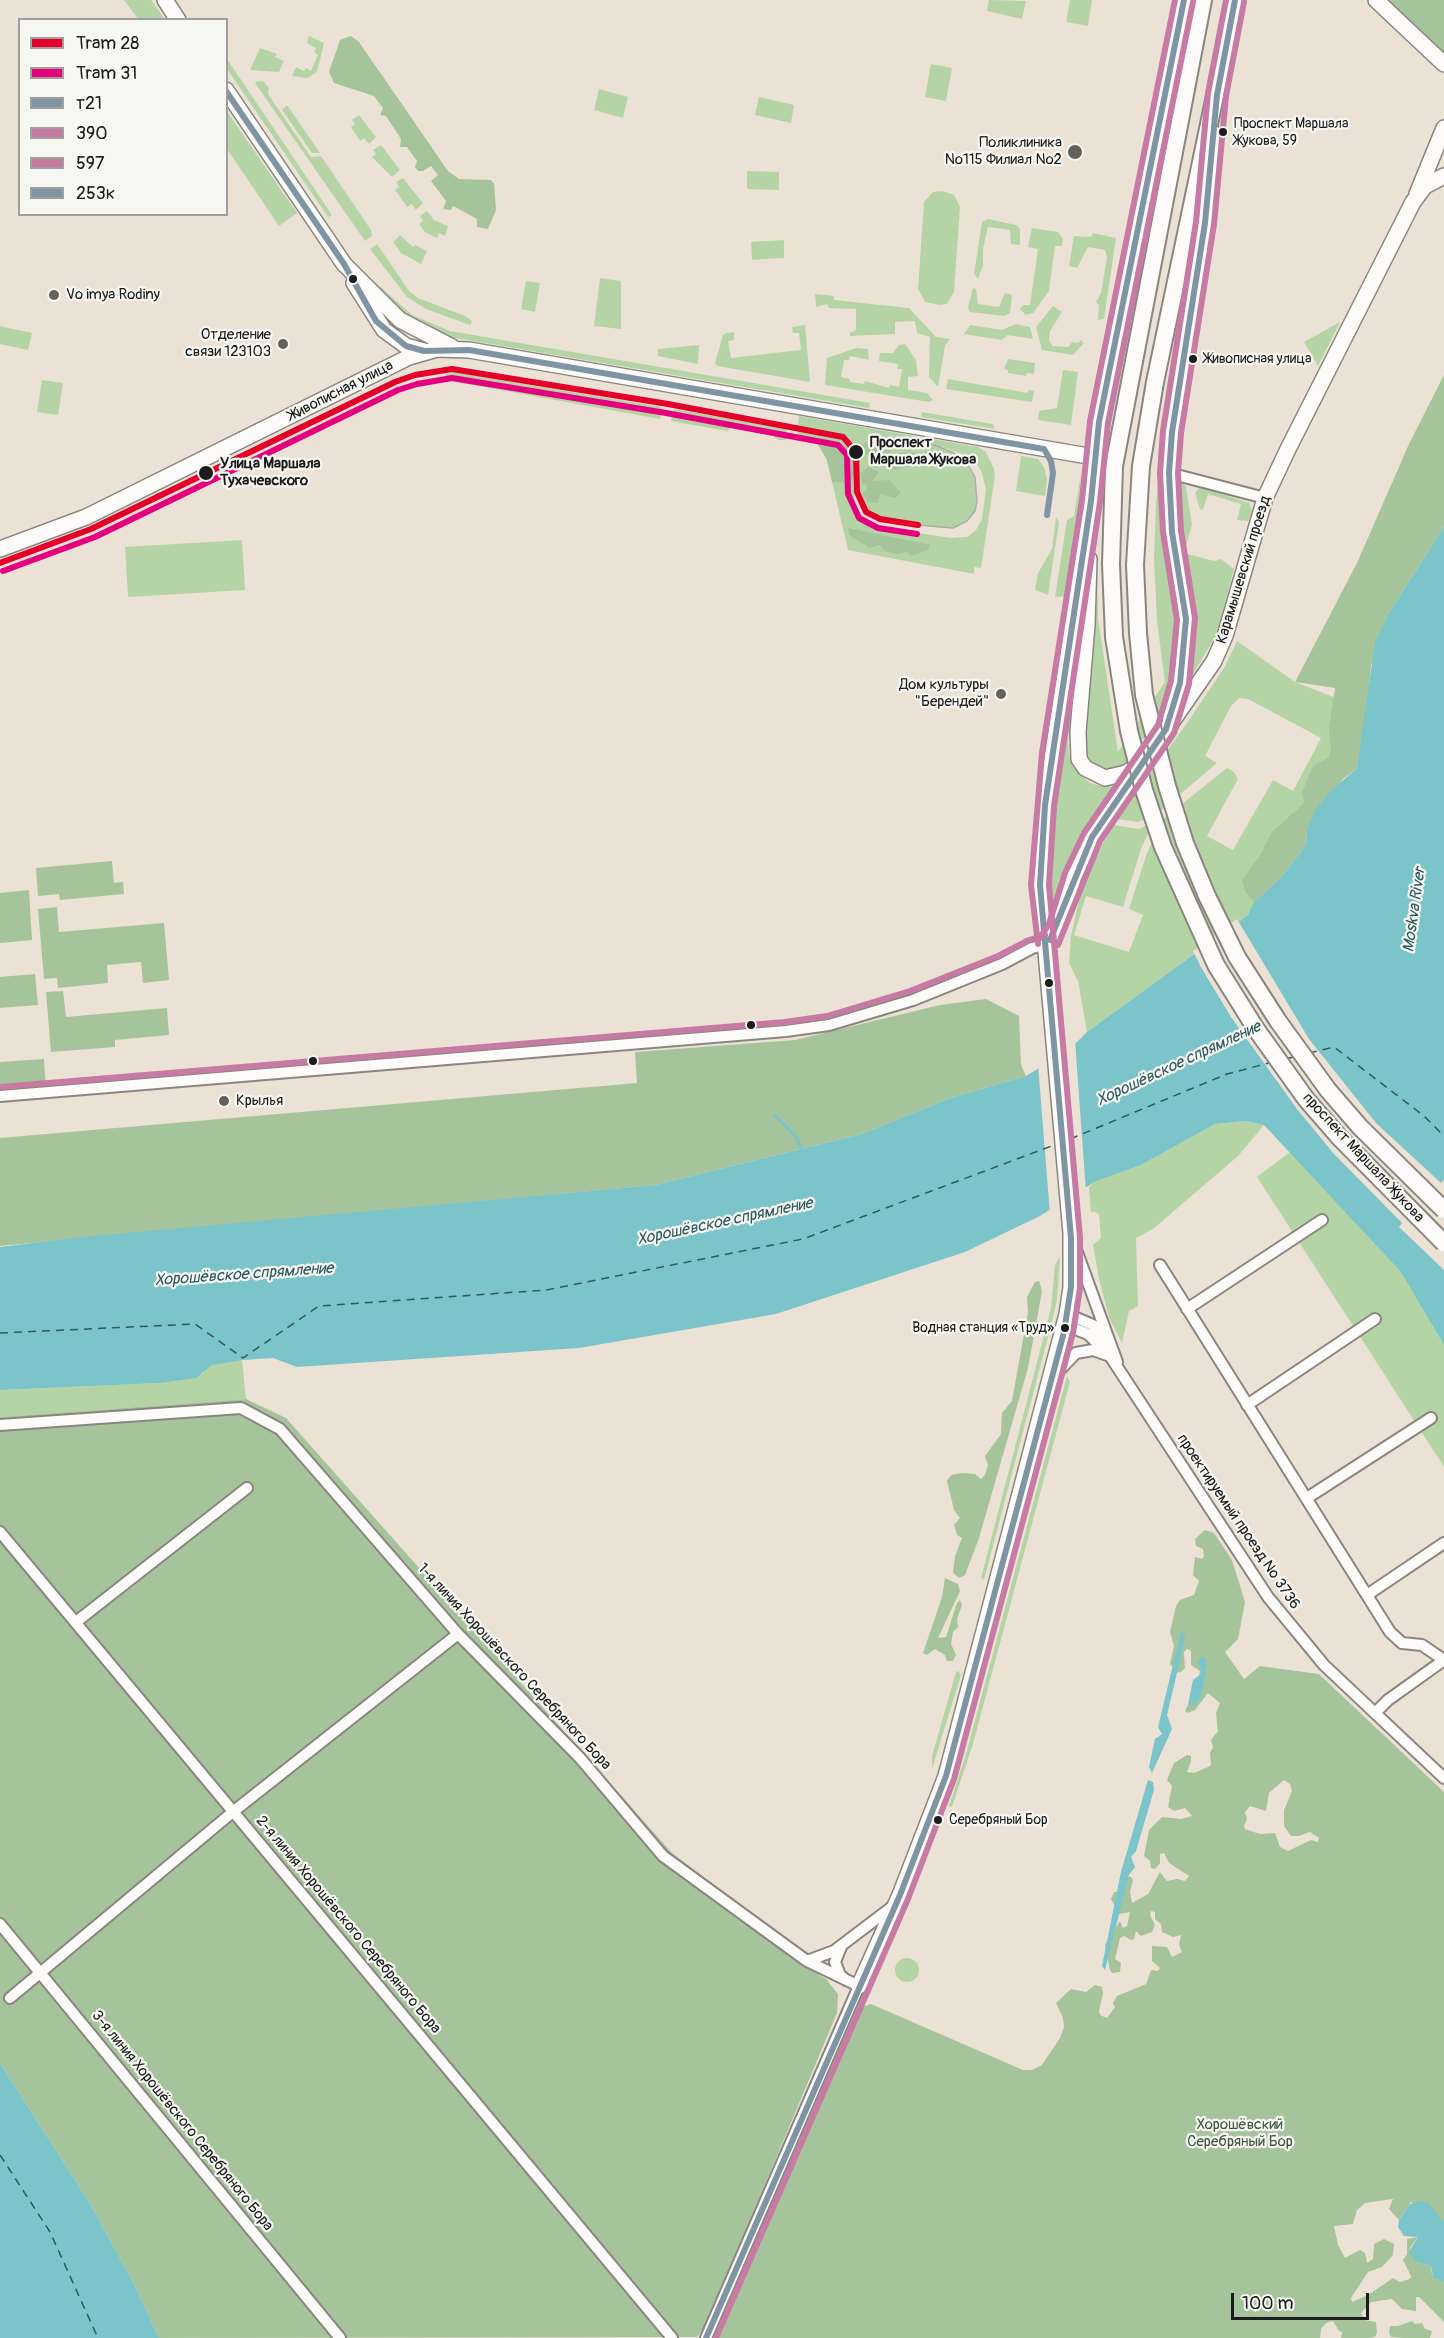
<!DOCTYPE html>
<meta charset="utf-8">
<style>
body{margin:0}
#map{position:relative;width:1444px;height:2338px;overflow:hidden;background:#ebe2d5;font-family:Pangolin,sans-serif}
canvas{display:block}
.legend{position:absolute;left:18px;top:18px;width:210px;height:198px;box-sizing:border-box;background:#f6f6f2;border:2px solid #9f9f9c;margin:0;padding:8px 10px;list-style:none;font-size:18px;color:#1c1c1c}
.legend li{display:flex;align-items:center;gap:12px;height:30px}
.legend b{width:30px;border:2px solid #9f9f9c}
.scale{position:absolute;left:1231px;top:2293px;width:138px;height:27px;box-sizing:border-box;border:3px solid #1c1c1c;border-top:0;padding-left:8px;font-size:18px;line-height:21px;white-space:nowrap;color:#1c1c1c;-webkit-text-stroke:4px #f6f6f2;paint-order:stroke}
</style>
<div id="map">
<canvas width="1444" height="2338"></canvas>
<ul class="legend">
<li><b style="height:8px;background:#e4002b"></b>Tram 28</li>
<li><b style="height:8px;background:#e5007d"></b>Tram 31</li>
<li><b style="height:8px;background:#8095a4"></b>т21</li>
<li><b style="height:8px;background:#c67aa4"></b>390</li>
<li><b style="height:8px;background:#c67aa4"></b>597</li>
<li><b style="height:8px;background:#8095a4"></b>253к</li>
</ul>
<div class="scale">100 m</div>
</div>
<script>
const c = document.querySelector('canvas').getContext('2d');
c.lineJoin = 'round';
function fill(path, color) {
  c.fillStyle = color;
  c.fill(path, 'evenodd');
}
function toPath(rows) {
  const path = new Path2D();
  for (const r of rows) {
    if (r.length === 3) {
      path.moveTo(r[0] + r[2], r[1]);
      path.arc(r[0], r[1], r[2], 0, 2 * Math.PI);
      continue;
    }
    path.moveTo(r[0], r[1]);
    for (let i = 2; i < r.length; i += 2) path.lineTo(r[i], r[i + 1]);
  }
  return path;
}
function stroke(path, color, width, dash) {
  c.strokeStyle = color;
  c.lineWidth = width;
  c.lineCap = dash ? 'butt' : 'round';
  c.setLineDash(dash || []);
  c.stroke(path);
}
function label(font, color, halo, rows, align = 'center') {
  c.font = font + ' Pangolin,sans-serif';
  c.lineWidth = 4.5;
  c.setLineDash([]);
  c.textBaseline = 'middle';
  c.strokeStyle = halo;
  c.fillStyle = color;
  for (const [text, x, y, turn = 0] of rows) {
    c.save();
    c.translate(x, y);
    c.rotate((+turn || 0) * Math.PI / 180);
    c.textAlign = isNaN(turn) ? turn : align;
    if (halo) c.strokeText(text, 0, 0);
    c.fillText(text, 0, 0);
    c.restore();
  }
}
fill(toPath([
 [124,0,151,0,165,19,138,19],
 [989,0,1026,1,1022,19,987,11],
 [1070,0,1092,0,1088,26,1066,22],
 [309,36,324,43,317,72,307,78,292,76,296,67,304,71,306,68,311,71,318,55,314,52,316,48,307,43],
 [260,48,277,54,275,57,284,61,279,72,250,70],
 [227,59,332,215,328,217,227,69],
 [931,64,952,68,946,101,925,97],
 [257,81,264,82,269,88,268,94,311,157,321,156,371,230,372,236,365,241,255,83],
 [599,89,628,97,623,118,594,110],
 [759,97,794,105,791,123,755,115],
 [287,105,320,153,312,153,282,110],
 [226,110,297,213,279,226,227,149],
 [359,115,376,137,369,144,364,138,360,141,351,127,355,124,352,120],
 [381,145,400,170,392,177,372,157,376,154,373,150],
 [747,171,779,172,779,190,747,189],
 [403,178,423,203,416,210,412,204,407,207,395,190,399,187,396,182],
 [942,191,954,195,960,207,954,292,947,304,939,305,925,302,918,289,924,202,933,192],
 [427,211,434,220,448,226,445,236,439,233,437,238,425,232,419,224,423,221,420,216],
 [988,219,1016,225,1020,229,1020,245,1011,244,1010,230,988,227,983,249,983,265,978,279,974,274,982,222],
 [1032,228,1058,232,1063,239,1062,246,1055,246,1049,291,1033,313,1026,315,1020,309,1023,305,1030,305,1038,249,1028,247],
 [1093,233,1116,238,1104,319,1098,320,1099,305,1096,302,1101,293,1107,258,1105,250,1088,247,1077,268,1069,266,1074,236,1091,237],
 [400,235,413,247,415,245,427,251,421,264,401,253,393,242],
 [784,240,784,258,752,260,751,242],
 [377,244,409,291,418,298,465,316,472,321,470,325,426,309,407,297,370,249],
 [600,278,621,281,621,329,594,326],
 [526,281,540,283,535,312,521,309],
 [376,283,412,315,450,331,870,403,869,408,449,337,410,320,372,285],
 [973,288,976,289,978,304,999,307,1005,293,1012,295,1010,313,1005,316,970,312,968,308],
 [815,294,834,296,834,300,909,308,936,337,950,339,945,346,938,387,929,377,930,337,917,333,915,321,895,322,895,334,850,336,850,333,856,330,856,309,829,308,827,304,816,307],
 [1053,306,1062,312,1050,331,1049,341,1053,346,1068,347,1072,342,1078,343,1081,340,1084,343,1073,355,1042,350,1036,327],
 [1340,322,1318,366,1304,342],
 [1016,324,1030,327,1033,339,1007,335,1002,340,964,334,970,325,1002,330],
 [805,325,810,382,717,366,715,363,723,335,726,333,734,332,734,340,728,341,731,358,801,350,799,333,793,333,792,327],
 [0,326,32,333,28,350,0,344],
 [905,344,916,360,918,376,908,377,908,390,927,393,933,400,929,402,825,385,827,358,856,348,868,349,869,360,850,356,849,360,844,360,841,377,850,379,850,382,864,384,865,381,889,388,890,385,899,387,902,369,897,369,898,364,879,361,880,353,893,353,899,345],
 [699,345,698,364,658,356,658,349],
 [1008,359,1035,363,1034,374,1027,373,1026,376,1008,373,1008,370,1004,369],
 [1063,370,1078,372,1071,425,1038,420,1039,411,1057,408],
 [453,372,662,407,660,419,445,380,445,375],
 [948,379,1028,393,1029,390,1034,391,1032,402,946,389],
 [42,380,63,383,58,415,37,412],
 [674,409,785,428,789,435,785,440,779,440,774,437,772,431,733,424,728,431,671,421],
 [922,412,993,424,995,429,921,417],
 [799,416,978,447,986,452,994,469,995,476,981,568,974,567,974,574,848,550,827,460,816,441,799,436,797,431],
 [940,446,970,457,981,470,986,489,982,519,976,530,967,537,951,538,877,527,862,518,854,501,856,484,863,508,875,518,940,528,953,528,967,521,975,511,977,501,975,477,962,458],
 [1163,430,1162,503,1177,605,1179,635,1176,666,1166,705,1124,767,1105,773,1084,757,1083,733,1095,618,1097,554,1098,618,1118,752,1165,682,1157,621,1154,560,1156,503],
 [1021,456,1038,459,1044,467,1047,479,1045,496,1016,491],
 [1081,473,1078,518,1067,596,1055,597,1067,520,1074,516],
 [1178,479,1186,487,1192,525,1184,553,1214,561,1221,559,1234,569,1217,634,1187,684,1192,651,1193,618,1179,531,1175,481],
 [1200,487,1249,503,1252,511,1248,521,1237,520,1241,504,1208,494,1203,510,1200,509,1195,493],
 [1056,517,1059,522,1048,595,1035,590,1038,573,1052,549],
 [242,540,245,590,128,597,125,547],
 [1237,641,1295,682,1367,710,1248,915,1087,1032,1078,981,1069,963,1071,936,1084,879,1113,825,1139,829,1153,822,1141,849,1123,907,1086,896,1074,935,1129,952,1143,915,1129,909,1147,853,1162,820,1227,768,1234,772,1238,779,1207,836,1233,850,1273,780,1293,791,1321,738,1248,699,1239,698,1231,706,1205,756,1217,763,1157,814,1138,822,1117,819,1187,723,1224,668],
 [1075,657,1077,657,1068,741,1069,756,1077,772,1090,783,1104,787,1116,786,1076,846,1055,900,1051,898,1050,888,1053,806],
 [1246,1121,1264,1125,1238,1156,1153,1229,1136,1238,1138,1306,1129,1311,1122,1343,1109,1317,1099,1279,1093,1245,1101,1238,1099,1214,1093,1211,1091,1213,1089,1187,1096,1180,1141,1165,1215,1124],
 [1290,1152,1402,1272,1444,1345,1444,1467,1257,1177],
 [1060,1257,1057,1300,1052,1322,984,1580,981,1578,1051,1308,1055,1265],
 [242,1360,246,1399,0,1417,0,1390,160,1383,202,1374,208,1367,220,1362],
 [1067,1376,1070,1382,973,1744,952,1807,949,1806,966,1754],
 [958,1671,961,1675,932,1769,932,1756,956,1672],
 [907,1970,12]
]), '#b5d4a6');
fill(toPath([
 [1386,0,1444,0,1444,55],
 [351,36,359,42,448,171,459,179,491,180,494,184,496,210,488,229,477,227,477,219,453,206,451,210,443,209,446,201,431,181,438,175,431,166,423,171,418,171,415,167,417,161,407,147,400,147,401,139,386,116,380,115,383,108,374,96,334,83,329,72,340,40],
 [1444,375,1444,527,1390,611,1371,665,1367,710,1357,768,1343,779,1307,830,1306,844,1300,853,1280,878,1254,902,1246,893,1242,880,1261,854,1271,833,1304,803,1302,793,1313,766,1328,758,1331,749,1329,730,1335,688,1295,682,1357,563,1409,444],
 [827,439,849,448,855,461,854,476,850,483,832,482,827,460,816,441],
 [866,442,886,446,893,454,913,452,918,456,929,450,937,452,938,459,894,470,863,452,861,445],
 [868,467,879,472,873,481,889,480,901,493,895,498,880,494,878,503,867,502,863,494,868,486,862,483,861,473],
 [848,528,930,545,928,550,911,556,907,552,897,554,885,551,880,545,870,548,849,535],
 [112,861,114,883,123,882,124,894,60,900,59,894,38,896,36,868],
 [29,890,32,940,0,943,0,893],
 [57,907,59,932,164,923,169,980,143,983,141,962,107,965,108,983,58,988,57,978,44,979,38,909],
 [35,974,38,1005,0,1008,0,977],
 [63,991,66,1017,167,1008,169,1035,115,1040,115,1047,51,1052,46,992],
 [986,999,1019,1016,1021,1065,1026,1076,950,1098,862,1134,655,1185,0,1246,0,1138,637,1083,635,1052,795,1040,940,1005],
 [44,1059,46,1090,0,1093,0,1062],
 [1039,1281,1042,1291,1028,1368,979,1538,965,1575,959,1578,953,1573,955,1556,962,1538,957,1535,954,1525,960,1518,954,1510,947,1481,951,1475,962,1473,975,1474,981,1479,985,1475,988,1465,985,1456,1001,1434,1002,1413,1012,1401,1028,1312,1027,1297,1035,1282],
 [246,1399,286,1418,672,1853,801,1952,798,1961,827,1980,838,1994,837,2013,730,2268,704,2328,697,2337,159,2338,133,2282,89,2202,0,2063,0,1417],
 [1205,1530,1214,1533,1232,1560,1245,1602,1238,1639,1225,1652,1244,1679,1260,1666,1319,1674,1444,1792,1444,2222,1437,2214,1411,2202,1399,2220,1389,2209,1393,2199,1365,2203,1357,2210,1353,2224,1334,2226,1338,2245,1345,2258,1360,2250,1365,2253,1367,2263,1373,2259,1374,2244,1384,2239,1394,2244,1393,2255,1382,2267,1368,2272,1351,2298,1352,2302,1368,2295,1393,2278,1400,2282,1410,2279,1411,2276,1403,2260,1407,2254,1407,2239,1418,2237,1410,2248,1416,2262,1431,2266,1432,2275,1444,2282,1444,2322,1419,2297,1416,2297,1416,2311,1402,2309,1392,2299,1371,2302,1361,2313,1365,2320,1376,2322,1377,2333,1375,2337,1369,2338,1341,2338,1342,2332,1339,2331,1333,2321,1326,2323,1321,2329,1320,2338,719,2338,862,2007,871,2004,1023,2070,1032,2070,1042,2065,1060,2038,1064,2027,1063,2018,1056,2003,1071,1989,1086,1992,1095,1985,1102,1987,1103,1994,1099,2011,1100,2015,1107,2018,1115,2007,1113,2003,1117,1996,1146,1984,1151,1970,1158,1971,1160,1968,1152,1961,1152,1946,1167,1947,1172,1957,1182,1952,1179,1945,1181,1935,1173,1937,1162,1932,1161,1924,1155,1919,1155,1912,1151,1911,1150,1915,1155,1925,1152,1932,1141,1936,1136,1931,1134,1939,1131,1940,1124,1936,1120,1938,1115,1959,1121,1963,1120,1972,1112,1973,1110,1970,1105,1945,1120,1921,1123,1928,1127,1926,1130,1912,1119,1914,1111,1899,1114,1892,1121,1891,1128,1877,1131,1877,1133,1880,1130,1892,1132,1903,1148,1894,1160,1872,1167,1881,1177,1879,1185,1881,1189,1876,1169,1863,1164,1853,1160,1854,1160,1863,1155,1869,1151,1868,1150,1861,1144,1856,1149,1830,1162,1817,1181,1819,1192,1816,1185,1808,1174,1811,1168,1807,1172,1786,1167,1780,1174,1763,1187,1755,1191,1756,1191,1761,1187,1772,1194,1773,1208,1767,1211,1765,1210,1753,1213,1747,1211,1740,1218,1731,1216,1713,1220,1703,1208,1693,1195,1710,1188,1713,1185,1711,1197,1688,1200,1671,1191,1665,1191,1651,1187,1649,1184,1652,1185,1668,1182,1671,1178,1673,1170,1664,1174,1646,1170,1632,1176,1606,1180,1600,1194,1595,1199,1581,1193,1575,1195,1557,1202,1559,1204,1556,1203,1549,1196,1546,1195,1539],
 [1284,1780,1290,1784,1292,1791,1284,1810,1284,1826,1291,1836,1299,1836,1310,1832,1319,1838,1318,1842,1311,1840,1288,1851,1280,1847,1275,1833,1260,1834,1245,1829,1244,1826,1247,1819,1245,1812,1250,1806,1266,1811,1269,1793],
 [945,1578,958,1584,960,1591,938,1638,946,1637,957,1603,960,1600,962,1605,957,1619,958,1627,953,1632,951,1644,956,1655,953,1661,947,1661,945,1655,935,1649,927,1655,923,1653,942,1597],
 [1412,2321,1415,2324,1422,2323,1425,2329,1432,2331,1430,2338,1402,2338,1391,2337,1389,2333,1390,2326,1398,2326]
]), '#a6c49c');
fill(toPath([
 [1444,527,1444,1345,1401,1272,1264,1125,1246,1121,1215,1124,1141,1165,1096,1181,1040,1216,965,1252,776,1314,579,1348,297,1367,273,1358,242,1360,212,1365,196,1378,160,1383,0,1390,0,1247,82,1237,655,1185,862,1134,950,1098,1026,1076,1070,1049,1087,1032,1248,915,1254,902,1280,878,1300,853,1306,844,1307,830,1316,809,1332,790,1357,768,1375,642,1390,611],
 [1181,1632,1184,1634,1185,1639,1167,1715,1172,1729,1152,1773,1149,1767,1155,1739,1162,1734,1158,1727],
 [1201,1657,1205,1657,1207,1664,1201,1698,1196,1704,1188,1705,1193,1680,1202,1673,1198,1663],
 [1148,1780,1153,1782,1154,1790,1136,1851,1131,1857,1135,1867,1129,1875,1105,1970,1102,1966,1121,1872],
 [0,2063,89,2202,133,2282,159,2338,0,2338],
 [1419,2201,1428,2203,1444,2222,1444,2282,1433,2277,1431,2266,1416,2262,1409,2252,1418,2237,1404,2236,1398,2227,1399,2220,1410,2204]
]), '#7ac4ca');
fill(toPath([
 [1237,919,1309,1039,1376,1123,1441,1183,1444,1180,1444,1270,1399,1227,1402,1223,1334,1154,1297,1109,1231,1017,1202,969,1193,951],
 [1075,1040,1086,1192,1050,1214,1038,1065]
]), '#ebe2d5');
stroke(toPath([
 [775,1115,797,1138,802,1151]
]), '#7ac4ca', 3);
stroke(toPath([
 [1309,1053,1334,1047,1424,1116,1444,1136],
 [1286,1059,1296,1056],
 [1070,1139,1227,1074,1269,1063],
 [0,1333,195,1324,243,1358,319,1306,546,1290,803,1239,1057,1144],
 [0,2155,50,2232,98,2338]
]), '#2e5a60', 1.5, [8, 6]);
const street = toPath([
 [1169,473,1265,498],
 [0,1096,786,1031,829,1025,913,1000,1002,964,1032,948,1047,944],
 [1074,1244,1117,1362],
 [1160,1265,1390,1632,1402,1643,1422,1645,1444,1660],
 [1187,1309,1322,1220],
 [1067,1314,1093,1325,1106,1340],
 [1065,1325,1088,1334,1109,1355],
 [1054,1376,1076,1353,1093,1350,1110,1356,1268,1597,1324,1665,1444,1778],
 [1247,1405,1375,1319],
 [0,1425,241,1408,280,1429,458,1634,580,1758,663,1856,807,1961,859,1986,706,2338],
 [1307,1498,1431,1418],
 [0,1532,672,2338],
 [1367,1595,1444,1543],
 [76,1622,247,1488],
 [1376,1712,1388,1700,1444,1660],
 [0,1924,340,2338],
 [841,1947,835,1962,840,1975,846,1980],
 [807,1961,834,1951,892,1907],
 [10,1998,234,1811,458,1634]
]);
const secondary = toPath([
 [165,0,178,20],
 [1376,0,1444,64],
 [226,90,344,264,400,320,452,347],
 [1417,194,1444,128],
 [354,283,384,330,406,346,424,351],
 [0,549,86,517,409,357,437,349,469,350,1094,457],
 [1089,559,1087,625,1078,732,1079,759,1085,768,1105,778,1126,773,1138,765],
 [1170,718,1183,667,1186,634,1185,604,1172,532,1169,473,1172,432,1205,223,1213,133],
 [1047,944,1057,928,1074,876,1092,837,1214,661,1225,636,1265,498,1288,449,1413,202,1425,186,1444,176],
 [859,1986,900,1895,946,1776,1067,1314,1071,1287,1071,1233,1040,885,1045,805,1091,501,1099,422,1184,0]
]);
const primary = toPath([
 [1114,637,1111,564,1114,466,1203,0],
 [1144,695,1138,633,1135,565,1141,466,1155,382,1235,0]
]);
stroke(street, '#8a867f', 14);
stroke(secondary, '#8a867f', 18);
stroke(primary, '#8a867f', 20);
stroke(street, '#fcfbf9', 10);
stroke(secondary, '#fcfbf9', 15);
stroke(primary, '#fcfbf9', 16);
stroke(toPath([
 [882,437,934,445,954,453,967,463,975,477,977,501,975,511,967,521,953,528,918,525]
]), '#afadab', 1.5);
const primaryBridge = toPath([
 [1114,637,1129,731,1144,790,1163,847,1216,965,1256,1029,1306,1099,1339,1137,1444,1243],
 [1144,695,1167,786,1185,843,1207,896,1237,957,1278,1021,1328,1090,1360,1127,1444,1210]
]);
stroke(primaryBridge, '#8a867f', 20, []);
stroke(primaryBridge, '#fcfbf9', 16);
stroke(toPath([
 [1050,940,1092,837,1166,729,1180,683,1186,619,1172,532,1169,473,1172,432,1205,223,1217,95,1235,0],
 [706,2338,900,1895,946,1776,1064,1332,1071,1287,1071,1238,1040,885,1045,805,1091,501,1099,422,1184,0]
]), '#8095a4', 6);
stroke(toPath([
 [1058,945,1100,841,1174,733,1189,684,1195,618,1181,531,1178,473,1181,433,1214,224,1226,96,1244,2],
 [716,2338,908,1899,954,1779,1073,1333,1080,1288,1080,1238,1049,885,1054,806,1100,502,1108,423,1193,2]
]), '#c67aa4', 6);
stroke(toPath([
 [1039,939,1049,924,1065,873,1084,833,1158,725,1171,681,1177,620,1163,532,1160,473,1163,431,1196,222,1208,93,1226,0],
 [1038,944,1031,885,1042,753,1082,500,1090,421,1175,0],
 [0,1087,785,1022,827,1016,910,991,998,956,1029,940,1045,935]
]), '#c67aa4', 6);
stroke(toPath([
 [226,91,344,264,376,321,406,346,424,351,469,350,1044,449,1051,461,1053,473,1047,515]
]), '#8095a4', 6);
stroke(toPath([
 [0,563,91,529,395,382,415,375,452,369,668,404,843,437,856,452,857,492,866,512,880,519,918,525]
]), '#e4002b', 6);
stroke(toPath([
 [3,571,95,537,398,390,417,384,452,378,666,413,838,445,847,455,848,494,859,518,878,528,917,534]
]), '#e5007d', 6);
for (const [x, y, r, color] of [
 [1223,132,5,"#1c1c1c"],
 [1075,152,8,"#64615d"],
 [353,279,5,"#1c1c1c"],
 [54,295,6,"#64615d"],
 [283,344,6,"#64615d"],
 [1193,359,5,"#1c1c1c"],
 [856,452,8,"#1c1c1c"],
 [206,473,8,"#1c1c1c"],
 [1001,694,6,"#64615d"],
 [1049,983,5,"#1c1c1c"],
 [751,1025,5,"#1c1c1c"],
 [313,1061,5,"#1c1c1c"],
 [224,1101,6,"#64615d"],
 [1065,1328,5,"#1c1c1c"],
 [938,1820,5,"#1c1c1c"]
]) {
  const dot = new Path2D();
  dot.arc(x, y, r, 0, 2 * Math.PI);
  c.fillStyle = color;
  c.fill(dot);
  stroke(dot, '#f6f6f2', 2);
}
label('14px', '#1c1c1c', '#f6f6f2', [
 ["Проспект Маршала",1234,124],
 ["Жукова, 59",1234,141],
 ["Живописная улица",1204,359],
 ["Водная станция «Труд»",1054,1328,"right"],
 ["Серебряный Бор",949,1820]
], 'left');
label('15px', '#1c1c1c', '#f6f6f2', [
 ["Поликлиника",1062,143],
 ["№115 Филиал №2",1062,160],
 ["Vo imya Rodiny",66,295,"left"],
 ["Отделение",271,335],
 ["связи 123103",271,352],
 ["Дом культуры",989,685],
 ["\"Берендей\"",989,702],
 ["Крылья",236,1101,"left"]
], 'right');
label('15px', '#1c1c1c', '#f6f6f2', [
 ["Живописная улица",341,391,-27],
 ["Карамышевский проезд",1244,570,-73],
 ["проспект Маршала Жукова",1363,1158,47],
 ["проектируемый проезд № 3736",1238,1522,56],
 ["1-я линия Хорошёвского Серебряного Бора",514,1667,47],
 ["2-я линия Хорошёвского Серебряного Бора",348,1925,50],
 ["3-я линия Хорошёвского Серебряного Бора",182,2121,51]
]);
label('bold 15px', '#1c1c1c', '#f6f6f2', [
 ["Проспект",870,443],
 ["Маршала Жукова",870,460],
 ["Улица Маршала",220,464],
 ["Тухачевского",220,481]
], 'left');
label('15px', '#42583f', '#f6f6f2', [
 ["Хорошёвский",1240,2125],
 ["Серебряный Бор",1240,2142]
]);
label('italic 16px', '#2e5a60', '#f6f6f2', [
 ["Moskva River",1415,910,-82],
 ["Хорошёвское спрямление",1179,1064,-25],
 ["Хорошёвское спрямление",725,1222,-12],
 ["Хорошёвское спрямление",244,1275,-4]
]);
</script>
